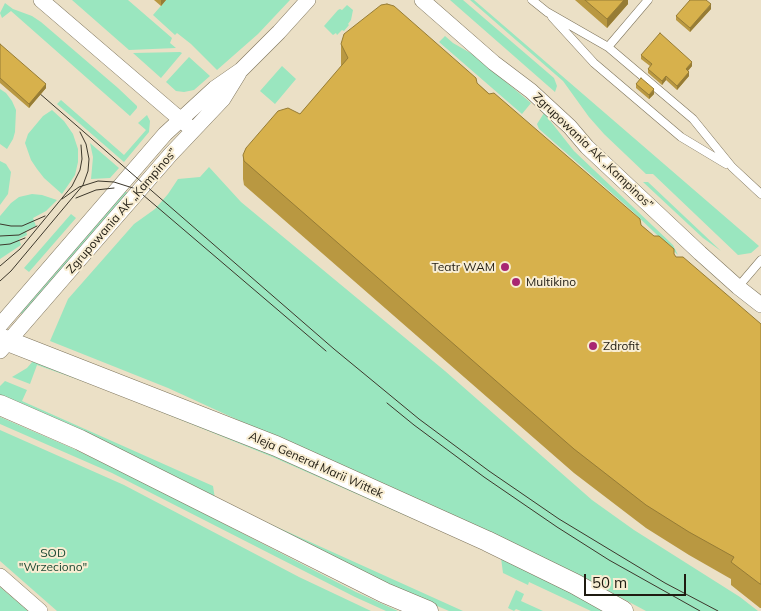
<!DOCTYPE html>
<meta charset="utf-8">
<style>
body{margin:0}
#map{position:relative;width:761px;height:611px;overflow:hidden;background:#ebe0c6;font-family:Mulish,sans-serif}
canvas{display:block}
.scale{position:absolute;left:584px;top:574px;width:102px;height:22px;box-sizing:border-box;border:2px solid #1f1b11;border-top:0;padding-left:6px;font-size:15px;line-height:18px;white-space:nowrap;color:#1f1b11;-webkit-text-stroke:4px #f8edd2;paint-order:stroke}
</style>
<div id="map">
<canvas width="761" height="611"></canvas>
<div class="scale">50 m</div>
</div>
<script>
const c = document.querySelector('canvas').getContext('2d');
c.lineJoin = 'round';
function fill(path, color) {
  c.fillStyle = color;
  c.fill(path, 'evenodd');
}
function toPath(rows) {
  const path = new Path2D();
  for (const r of rows) {
    path.moveTo(r[0], r[1]);
    for (let i = 2; i < r.length; i += 2) path.lineTo(r[i], r[i + 1]);
  }
  return path;
}
function stroke(path, color, width, dash) {
  c.strokeStyle = color;
  c.lineWidth = width;
  c.lineCap = dash ? 'butt' : 'round';
  c.setLineDash(dash || []);
  c.stroke(path);
}
function label(font, color, halo, rows, align = 'center') {
  c.font = font + ' Mulish,sans-serif';
  c.lineWidth = 4;
  c.setLineDash([]);
  c.textBaseline = 'middle';
  c.strokeStyle = halo;
  c.fillStyle = color;
  for (const [text, x, y, turn = 0] of rows) {
    c.save();
    c.translate(x, y);
    c.rotate((+turn || 0) * Math.PI / 180);
    c.textAlign = isNaN(turn) ? turn : align;
    if (halo) c.strokeText(text, 0, 0);
    c.fillText(text, 0, 0);
    c.restore();
  }
}
fill(toPath([
 [72,0,128,0,172,38,170,43,176,48,129,50],
 [166,0,290,0,258,34,217,70,191,44,177,33,175,35,153,15],
 [450,0,463,0,554,78,557,86,555,92],
 [470,0,474,0,759,246,751,253,738,255,653,174,646,174,604,134,589,117,563,81],
 [5,3,13,9,32,16,41,22,118,88,137,106,137,108,130,116,11,11,2,18,0,13],
 [347,5,353,10,351,20,348,24,349,25,344,31,342,30,337,35,336,33,333,35,324,26,338,10,340,9,342,10],
 [445,36,453,43,474,55,531,103,522,114,439,42],
 [180,52,182,53,161,78,133,53],
 [189,57,210,76,194,90,184,92,176,91,166,82],
 [282,66,296,79,275,104,260,91],
 [0,89,6,93,12,101,16,110,15,132,13,139,7,149,0,144],
 [61,100,124,155,146,130,138,123,147,115,150,121,149,132,124,162,57,104],
 [52,110,64,121,73,134,78,149,78,162,75,175,62,194,44,178,37,169,31,160,25,143,28,134,43,116],
 [544,113,574,151,673,245,678,255,631,210,539,129,537,124],
 [90,143,119,168,110,178,91,179,93,157],
 [0,161,6,164,11,172,8,194,0,205],
 [209,167,241,202,445,371,592,500,634,530,740,597,758,611,646,611,588,580,168,388,50,341,68,299,134,224,155,209,168,194,178,179,200,177],
 [643,182,648,182,721,251,703,238],
 [124,191,129,193,23,314,19,313],
 [32,194,42,195,57,200,46,211,33,218,36,226,26,231,27,235,19,239,21,245,0,259,0,216,11,203,19,197],
 [71,214,76,218,29,272,24,268],
 [33,361,170,412,325,477,420,522,275,458,102,388,37,365,30,384,12,377,27,368],
 [5,381,27,390,22,401,213,486,215,499,463,611,449,611,386,584,0,396,0,386],
 [0,417,74,449,145,483,356,592,398,611,386,611,355,597,112,473,0,424],
 [0,430,124,485,299,577,371,611,57,611,0,561],
 [501,558,609,611,591,611,529,582,528,585,503,573],
 [0,587,20,604,28,611,0,611],
 [516,590,524,594,521,601,543,611,521,611,516,609,514,611,508,608]
]), '#9ae6bf');
const service = toPath([
 [532,0,547,12,608,47,693,119,732,167,761,194],
 [552,17,594,63,681,137,726,164],
 [608,47,648,0],
 [738,287,761,260]
]);
const minor = toPath([
 [41,0,188,126],
 [422,0,494,63,531,91,570,127,587,147,700,253,738,287,761,305],
 [0,325,165,134,215,88,241,70,279,32,308,0],
 [0,351,170,155,223,99,239,73],
 [0,576,40,611]
]);
const secondary = toPath([
 [0,338,276,446,487,541,575,584,623,611],
 [0,405,80,440,385,593,428,611]
]);
stroke(service, '#7e745c', 9);
stroke(minor, '#7e745c', 16);
stroke(secondary, '#7e745c', 21);
stroke(service, '#fff', 8);
stroke(minor, '#fff', 15);
stroke(secondary, '#fff', 20);
stroke(toPath([
 [31,86,334,349,419,419,489,471,559,519,665,583,718,611],
 [76,198,96,190,114,188],
 [62,199,79,187,98,181,114,182,136,189,326,351],
 [0,224,11,226,22,226,45,216],
 [0,236,19,235,37,226],
 [0,245,10,244,25,238],
 [0,266,20,249,72,186,80,170,82,159,81,145],
 [0,281,11,271,83,185,88,171,89,159,86,144,80,132],
 [387,403,414,425,484,477,557,527,609,560,700,611]
]), '#3c372b', 1);
fill(toPath([
 [154,0,166,0,161,6],
 [575,0,628,0,628,4,607,28],
 [711,9,690,32,676,20,676,16],
 [0,44,46,88,29,108,0,83],
 [341,44,477,83,641,225,676,257,761,324,761,608,760,608,731,585,731,579,689,555,646,528,574,473,244,185,243,179,243,155,300,114,341,67],
 [641,55,692,66,688,71,689,76,677,90,666,80,662,85,648,73,648,69,650,66,641,59],
 [636,84,654,94,649,99,636,88]
]), '#b99841');
fill(toPath([
 [161,0,166,0,161,6],
 [624,0,628,0,628,4,607,28,607,19],
 [711,4,711,9,690,32,690,28],
 [692,62,692,66,686,73,686,69],
 [689,72,689,76,677,90,677,86],
 [666,76,666,80,662,85,662,81],
 [46,84,46,88,29,108,29,104],
 [654,89,654,94,649,99,649,95]
]), '#967c35');
const building = toPath([
 [585,0,624,0,607,19,585,0],
 [690,0,706,0,711,4,690,28,676,16,690,0],
 [387,4,394,6,476,78,477,83,489,94,494,93,640,219,641,225,654,236,659,236,674,249,674,254,676,257,683,257,761,324,761,584,760,584,731,562,734,557,689,532,646,505,574,449,244,161,243,155,246,148,278,111,288,108,300,114,348,58,341,44,344,34,381,5,387,4],
 [660,33,692,62,686,69,689,72,677,86,666,76,662,81,648,69,652,64,641,55,660,33],
 [0,44,46,84,29,104,0,78,0,44],
 [641,78,654,89,649,95,636,84,641,78]
]);
fill(building, '#d7b14c');
stroke(building, '#967c35', 1);
for (const [x, y, r, color] of [
 [505,267,5,"#a82672"],
 [516,282,5,"#a82672"],
 [593,346,5,"#a82672"]
]) {
  const dot = new Path2D();
  dot.arc(x, y, r, 0, 2 * Math.PI);
  c.fillStyle = color;
  c.fill(dot);
  stroke(dot, '#f8edd2', 2);
}
label('12px', '#1f1b11', '#f8edd2', [
 ["Zgrupowania AK „Kampinos”",593,151,44],
 ["Zgrupowania AK „Kampinos”",122,211,-49],
 ["Aleja Generał Marii Wittek",316,465,24]
]);
label('12px', '#1f1b11', '#f8edd2', [
 ["Teatr WAM",495,267,"right"],
 ["Multikino",526,282],
 ["Zdrofit",603,346]
], 'left');
label('12px', '#1c4934', '#f8edd2', [
 ["SOD",53,553],
 ["\"Wrzeciono\"",53,567]
]);
</script>
